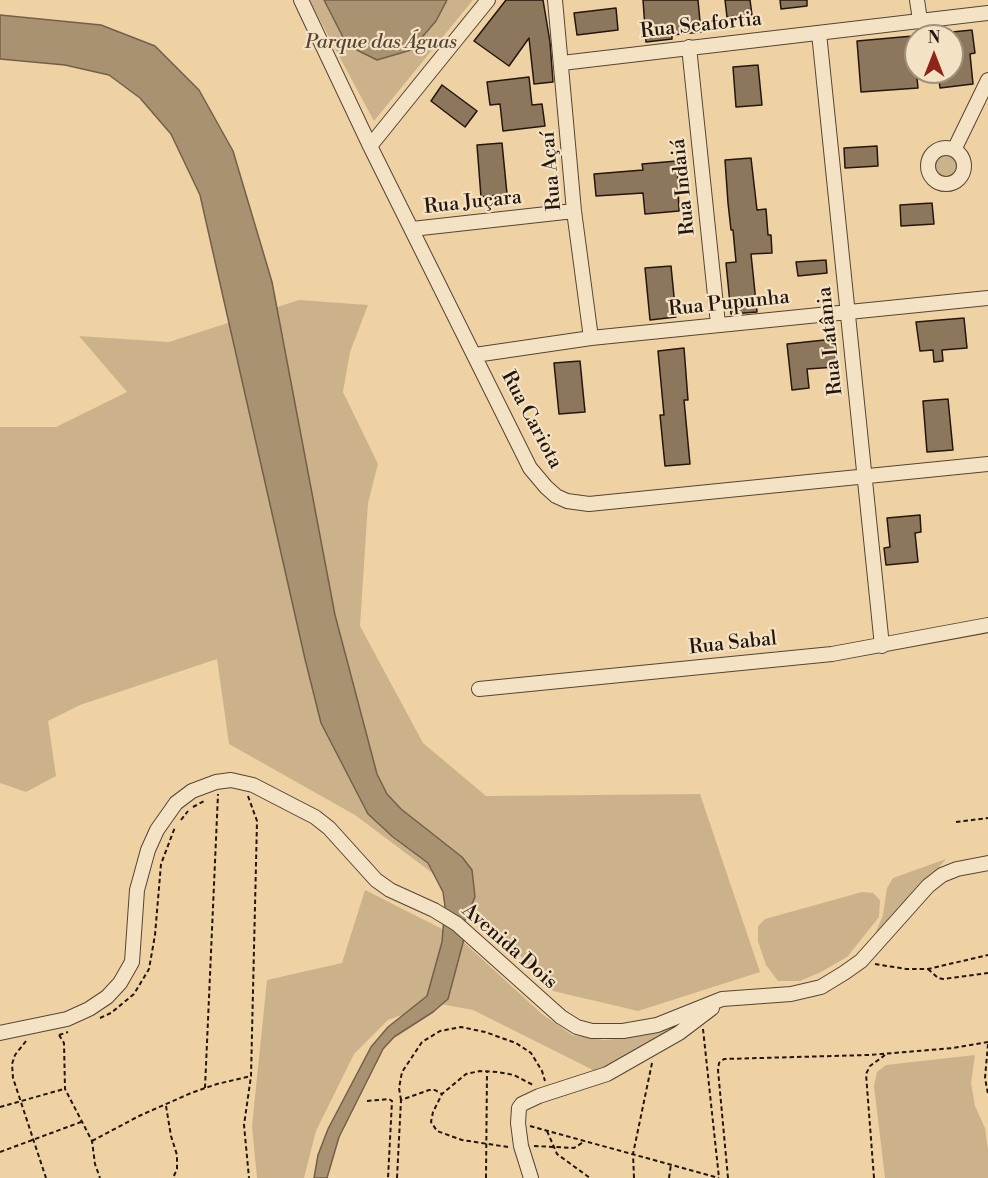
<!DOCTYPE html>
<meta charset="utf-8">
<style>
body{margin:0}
#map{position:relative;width:988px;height:1178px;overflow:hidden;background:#eed2a4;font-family:"Libre Bodoni",serif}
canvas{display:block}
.north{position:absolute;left:904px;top:24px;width:60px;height:60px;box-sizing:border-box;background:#f4e2c4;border:2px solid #a1907c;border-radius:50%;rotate:0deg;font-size:16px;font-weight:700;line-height:24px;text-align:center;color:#24150f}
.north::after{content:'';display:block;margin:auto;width:21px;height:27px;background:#8f2418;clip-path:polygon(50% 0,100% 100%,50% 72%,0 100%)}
</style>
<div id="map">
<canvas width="988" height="1178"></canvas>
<div class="north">N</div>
</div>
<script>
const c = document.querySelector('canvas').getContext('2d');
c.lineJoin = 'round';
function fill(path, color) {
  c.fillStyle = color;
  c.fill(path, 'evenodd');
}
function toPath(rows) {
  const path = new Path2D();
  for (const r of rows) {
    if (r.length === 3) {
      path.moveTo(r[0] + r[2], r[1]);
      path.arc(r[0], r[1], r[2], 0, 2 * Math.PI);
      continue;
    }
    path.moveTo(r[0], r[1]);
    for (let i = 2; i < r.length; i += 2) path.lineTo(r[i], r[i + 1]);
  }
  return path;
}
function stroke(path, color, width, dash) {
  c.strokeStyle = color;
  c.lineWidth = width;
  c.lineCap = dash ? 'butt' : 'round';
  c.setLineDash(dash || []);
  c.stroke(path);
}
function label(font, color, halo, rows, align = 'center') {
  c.font = font + ' "Libre Bodoni",serif';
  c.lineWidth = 4.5;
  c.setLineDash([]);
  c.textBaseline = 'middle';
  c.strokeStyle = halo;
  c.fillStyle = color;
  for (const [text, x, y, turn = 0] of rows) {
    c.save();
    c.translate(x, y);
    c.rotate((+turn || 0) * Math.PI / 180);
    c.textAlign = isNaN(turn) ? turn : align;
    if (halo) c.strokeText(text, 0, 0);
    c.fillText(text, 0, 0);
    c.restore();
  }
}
fill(toPath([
 [309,0,473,0,374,121],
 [946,168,12],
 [299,300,368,305,350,352,343,392,378,464,368,503,360,626,423,743,486,796,700,794,760,972,638,1011,553,991,467,899,355,815,229,744,217,659,80,705,48,721,56,776,26,792,0,783,0,427,56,427,127,392,79,336,169,342],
 [946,859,870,946,883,915,887,888,893,878],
 [365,890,458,937,542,1014,572,1035,604,1040,626,1038,667,1029,705,1011,641,1051,597,1072,473,1010,435,1003,388,1020,354,1054,316,1131,304,1178,257,1178,252,1126,267,980,342,963],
 [862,892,873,893,880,900,879,917,847,957,821,972,800,981,778,981,766,965,758,941,758,926,765,919],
 [975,1055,971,1083,975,1106,985,1128,988,1150,988,1178,885,1178,874,1086,877,1072,886,1065]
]), '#ccb28b');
const water = toPath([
 [324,0,447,0,436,21,411,50,377,60,347,45,324,0],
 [0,15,101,25,155,46,199,90,233,151,272,282,335,615,377,774,387,794,401,809,462,857,472,870,475,897,465,920,464,939,448,999,433,1012,394,1037,383,1049,339,1137,327,1178,314,1178,318,1155,328,1129,371,1047,388,1027,427,996,442,942,445,906,443,892,428,863,393,837,368,814,321,723,305,659,200,195,171,134,140,98,109,75,65,65,0,59,0,15]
]);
fill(water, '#a99271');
stroke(water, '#74604a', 1.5);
const building = toPath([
 [506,0,543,0,550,42,553,82,534,84,529,38,509,66,474,41,506,0],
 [643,0,698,0,701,32,672,35,672,39,646,42,643,0],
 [725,0,750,0,752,15,727,17,725,0],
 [780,0,807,0,807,6,781,9,780,0],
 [616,8,618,30,577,35,574,13,616,8],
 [972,30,975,53,970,54,973,84,940,88,938,72,952,72,952,32,972,30],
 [913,36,918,88,861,92,857,41,913,36],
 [758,65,762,105,736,107,733,67,758,65],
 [529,77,532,105,542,104,545,126,503,131,500,104,490,105,487,82,529,77],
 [442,85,477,111,465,127,431,101,442,85],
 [502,143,507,194,481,197,477,145,502,143],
 [877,146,878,166,845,168,844,148,877,146],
 [751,158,757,210,766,209,768,235,771,235,772,253,751,254,757,312,731,314,726,263,736,262,733,230,731,230,728,203,725,160,751,158],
 [677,161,679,211,645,214,643,193,596,196,594,174,643,170,642,164,677,161],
 [932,203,934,224,901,226,900,205,932,203],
 [826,260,827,273,798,276,796,262,826,260],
 [671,266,676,317,650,320,645,268,671,266],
 [964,318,967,348,942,350,943,361,934,362,933,350,920,351,916,322,964,318],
 [834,339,836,367,807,369,809,388,792,390,787,344,834,339],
 [684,348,688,400,684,400,690,464,665,466,660,415,664,415,658,351,684,348],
 [580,361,585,412,559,414,554,363,580,361],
 [948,399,953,450,927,452,923,401,948,399],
 [920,515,921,532,915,533,918,562,886,565,884,548,890,547,887,518,920,515]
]);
fill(building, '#8d775c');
stroke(building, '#24150f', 1.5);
const minor = toPath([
 [301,0,370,146,530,468,546,487,556,496,567,501,589,504,988,464],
 [555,0,574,211,591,338],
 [917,0,920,20],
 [819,33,882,646],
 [689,47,718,324],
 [562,63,988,13],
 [370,146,488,0],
 [946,166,18],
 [954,150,988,80],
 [412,229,574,211],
 [475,355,591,338,988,298],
 [479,689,832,654,988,625],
 [0,1033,67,1019,89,1009,107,997,120,983,132,962,137,890,148,850,157,830,176,803,192,791,216,782,231,780,253,785,315,817,329,828,376,880,390,890,434,910,457,924,561,1017,577,1027,592,1031,623,1031,657,1025,722,999,791,994,821,987,844,973,861,961,928,886,942,875,957,869,988,863],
 [531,1178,521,1146,518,1123,519,1108,522,1104,539,1096,607,1074,679,1033,712,1008]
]);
stroke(minor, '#564434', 16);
stroke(toPath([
 [248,796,257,821,251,1076,244,1125,249,1178],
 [193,807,204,801],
 [181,820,188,811],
 [956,822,988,818],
 [875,964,906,969,928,969,988,955],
 [928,969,938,978,943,979,988,973],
 [100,1018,111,1013,134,994,149,969,155,935,161,864,175,827],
 [703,1029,719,1178],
 [59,1035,68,1032],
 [59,1035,64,1043,65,1089,92,1141,95,1164,100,1178],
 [26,1041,15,1055,12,1064,13,1078,46,1178],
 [988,1044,985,1078,988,1094],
 [205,1088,218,794],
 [401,1100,399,1088,402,1072,422,1042,440,1031,461,1027,485,1032,516,1043,531,1053,542,1071,545,1081],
 [367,1101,389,1099,392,1101,388,1178],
 [166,1106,171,1136,177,1155,177,1169,173,1178],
 [0,1107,64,1089],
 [530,1126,719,1178],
 [547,1131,557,1154,590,1178],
 [92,1141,139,1116,191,1093,217,1084,251,1076],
 [534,1146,574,1148,585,1141],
 [508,1147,462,1140,437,1131,431,1122,433,1112,442,1094,466,1074,480,1071,497,1072,514,1075,533,1085],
 [0,1152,81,1122],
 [397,1178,401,1100,429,1090,435,1090,442,1094],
 [486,1178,487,1071],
 [634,1178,633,1154,652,1063],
 [669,1178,671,1164],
 [728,1178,718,1070,719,1063,724,1059,869,1055,953,1048,988,1042],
 [874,1178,866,1074,870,1066,885,1055]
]), '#24150f', 2, [4.5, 3]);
stroke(minor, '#f4e2c4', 14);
label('20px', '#24150f', '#f4e2c4', [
 ["Rua Seafortia",701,26,-6],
 ["Rua Açaí",552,171,-95],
 ["Rua Indaiá",684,187,-96],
 ["Rua Juçara",473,203,-6],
 ["Rua Pupunha",729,304,-6],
 ["Rua Latânia",831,341,-96],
 ["Rua Cariota",531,420,62],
 ["Rua Sabal",733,644,-6],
 ["Avenida Dois",509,947,41]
]);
label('italic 20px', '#564434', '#f4e2c4', [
 ["Parque das Águas",381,43]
]);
</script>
